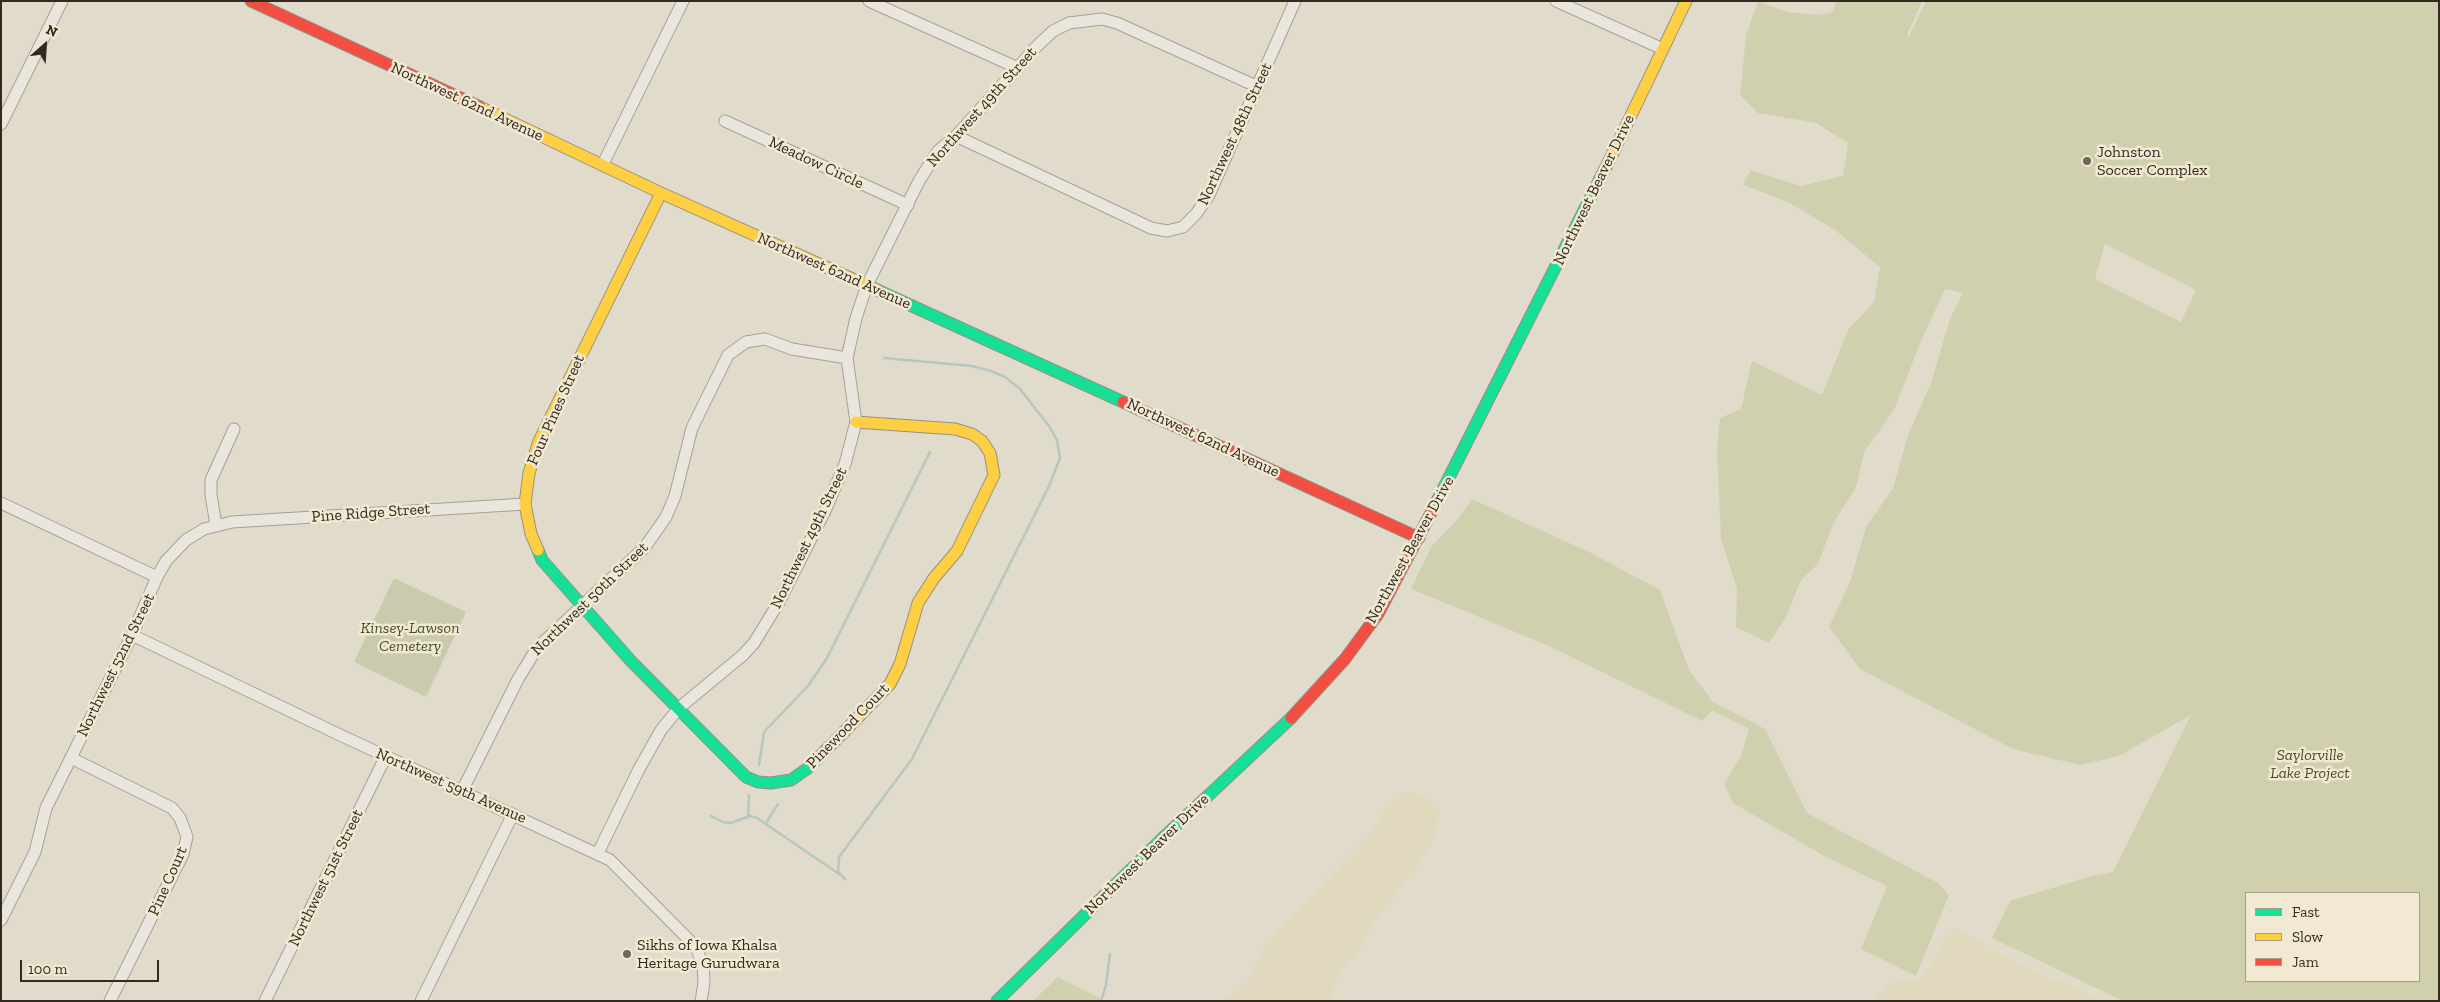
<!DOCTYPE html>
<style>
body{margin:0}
#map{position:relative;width:2440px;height:1002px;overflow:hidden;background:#e1dbcc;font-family:"Zilla Slab",serif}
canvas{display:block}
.frame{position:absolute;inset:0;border:2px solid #34291e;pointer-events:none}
.legend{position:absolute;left:2245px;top:892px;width:175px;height:90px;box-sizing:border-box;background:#f2e9d2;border:1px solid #a69c8a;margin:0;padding:6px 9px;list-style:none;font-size:15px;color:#34291e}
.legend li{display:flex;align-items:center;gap:10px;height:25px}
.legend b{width:25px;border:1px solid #a69c8a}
.north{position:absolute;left:20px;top:20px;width:50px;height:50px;-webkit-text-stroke:4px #f2e9d2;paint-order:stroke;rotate:26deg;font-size:14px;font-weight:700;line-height:20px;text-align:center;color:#34291e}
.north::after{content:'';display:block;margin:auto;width:18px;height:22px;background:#34291e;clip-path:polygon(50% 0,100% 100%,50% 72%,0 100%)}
.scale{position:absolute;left:20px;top:960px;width:139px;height:22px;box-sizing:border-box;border:2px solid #34291e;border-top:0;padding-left:6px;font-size:15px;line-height:18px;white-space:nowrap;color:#34291e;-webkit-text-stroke:4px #f2e9d2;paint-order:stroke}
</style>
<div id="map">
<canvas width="2440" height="1002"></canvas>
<div class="frame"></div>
<ul class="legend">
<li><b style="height:6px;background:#16e098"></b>Fast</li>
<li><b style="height:6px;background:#ffcf43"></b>Slow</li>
<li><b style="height:6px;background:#f24e42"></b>Jam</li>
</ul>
<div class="north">N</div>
<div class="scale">100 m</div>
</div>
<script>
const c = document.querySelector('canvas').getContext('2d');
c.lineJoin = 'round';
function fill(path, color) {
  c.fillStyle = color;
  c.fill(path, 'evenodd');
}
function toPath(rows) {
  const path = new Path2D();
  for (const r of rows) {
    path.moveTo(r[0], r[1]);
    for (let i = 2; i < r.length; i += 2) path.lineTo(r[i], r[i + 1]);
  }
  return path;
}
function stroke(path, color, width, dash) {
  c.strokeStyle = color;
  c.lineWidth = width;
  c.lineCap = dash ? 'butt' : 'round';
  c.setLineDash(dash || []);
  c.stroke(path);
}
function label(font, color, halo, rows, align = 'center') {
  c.font = font + ' "Zilla Slab",serif';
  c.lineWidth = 5;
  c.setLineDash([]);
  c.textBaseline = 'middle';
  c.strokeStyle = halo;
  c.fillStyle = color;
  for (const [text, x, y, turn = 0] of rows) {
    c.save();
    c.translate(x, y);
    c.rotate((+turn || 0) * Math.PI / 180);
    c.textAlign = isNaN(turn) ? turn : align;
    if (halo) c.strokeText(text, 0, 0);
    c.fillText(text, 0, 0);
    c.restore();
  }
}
fill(toPath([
 [1406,792,1425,796,1439,810,1438,828,1428,851,1372,926,1359,951,1341,969,1332,994,1334,1001,1222,1001,1246,984,1260,954,1281,927,1371,834,1385,808],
 [1955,928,2030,969,2085,992,2101,1001,1872,1001,1885,985,1903,980,1919,980,1933,961,1942,942]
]), '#e0d9be');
fill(toPath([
 [1758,1,1787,12,1818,15,1833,12,1836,1,1922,1,1907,35,1908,38,1926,1,2439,1,2439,1001,2123,1001,1992,938,2010,901,2092,876,2113,872,2191,715,2119,756,2080,765,2013,749,1860,669,1829,627,1850,582,1866,527,1893,488,1908,435,1931,383,1950,319,1963,293,1945,289,1921,341,1894,410,1864,452,1856,487,1833,524,1818,564,1801,580,1786,617,1769,643,1736,627,1737,589,1721,539,1717,451,1720,418,1741,409,1752,361,1822,395,1848,330,1874,302,1880,267,1835,230,1788,202,1743,185,1751,170,1800,186,1843,176,1848,143,1816,123,1758,113,1740,95,1746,35],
 [2105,244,2196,290,2181,322,2095,279],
 [2246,893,2419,893,2419,981,2246,981],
 [1472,499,1589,552,1660,590,1689,670,1713,702,1765,729,1807,813,1938,883,1949,895,1916,976,1861,949,1887,886,1826,857,1733,803,1724,784,1742,754,1749,729,1712,710,1702,721,1547,645,1411,589,1431,547,1459,518],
 [1058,977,1106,1001,1033,1001]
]), '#d0d0af');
fill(toPath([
 [394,578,466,612,426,697,354,662]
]), '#cacaaf');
stroke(toPath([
 [759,765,764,732,808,686,827,658,930,452],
 [711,816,723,822,731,823,750,816,757,818,839,874],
 [748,816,749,795],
 [766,823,778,804],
 [845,879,838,872,839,857,912,759,1049,486,1060,458,1057,440,1049,426,1020,389,1005,377,991,371,972,366,884,358],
 [1101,1001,1106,985,1110,954]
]), '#b7c7bd', 2.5);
const street = toPath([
 [869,1,1018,68],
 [1556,1,1663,49],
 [725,121,908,205],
 [1,124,62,1],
 [956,136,1151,228,1167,231,1183,227,1196,214,1209,195,1295,1],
 [603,164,683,1],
 [1,503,157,577],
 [216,525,211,495,211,480,234,429],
 [132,635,340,735,610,860,696,947,703,965,704,983,701,1001],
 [71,758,172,808,180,818,187,837,183,854,110,1001],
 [462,791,518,679,537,648,645,547,666,517,675,496,692,428,728,355,746,342,765,339,792,349,847,358],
 [598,853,638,771,661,730,679,708,743,655,754,643,779,602,825,511,845,464,856,422,847,358,856,318,867,285,919,181,938,151,956,136,1036,47,1053,31,1069,23,1102,19,1117,23,1258,87],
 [1,920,35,852,46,808,132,635,157,577,166,561,186,540,204,529,232,522,525,504],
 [265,1001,386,756],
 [421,1001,513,814]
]);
const fast = toPath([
 [877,290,1123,402],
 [1432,511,1613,153],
 [538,550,542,560,630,660,746,777,758,782,771,783,791,780,808,768,842,734],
 [997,1001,1165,836,1291,718]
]);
const slow = toPath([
 [480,107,661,193,877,290],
 [1613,153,1686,1],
 [538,550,531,534,525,504,529,473,539,441,661,193],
 [842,734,890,684,900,664,918,603,934,578,957,551,994,475,990,453,982,441,972,434,955,429,856,422]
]);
const jam = toPath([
 [251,1,480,107],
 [1123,402,1419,538],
 [1291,718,1345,659,1378,614,1432,511]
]);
stroke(street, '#a6a096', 13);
stroke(fast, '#969085', 13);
stroke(slow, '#969085', 13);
stroke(jam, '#969085', 13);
stroke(street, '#eae6dd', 11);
stroke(fast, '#16e098', 11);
stroke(slow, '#ffcf43', 11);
stroke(jam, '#f24e42', 11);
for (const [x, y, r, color] of [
 [2087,161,5,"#71675b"],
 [627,954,5,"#71675b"]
]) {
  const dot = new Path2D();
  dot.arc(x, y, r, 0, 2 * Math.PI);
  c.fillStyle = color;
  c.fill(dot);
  stroke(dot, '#f2e9d2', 2);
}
label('16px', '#34291e', '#f2e9d2', [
 ["Northwest 62nd Avenue",467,102,25],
 ["Northwest 49th Street",982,107,-48],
 ["Northwest 48th Street",1235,134,-65],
 ["Meadow Circle",816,163,25],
 ["Northwest Beaver Drive",1594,190,-64],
 ["Northwest 62nd Avenue",834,271,24],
 ["Four Pines Street",556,410,-66],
 ["Northwest 62nd Avenue",1203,438,25],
 ["Pine Ridge Street",371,513,-4],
 ["Northwest 49th Street",809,538,-64],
 ["Northwest Beaver Drive",1410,550,-61],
 ["Northwest 50th Street",590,599,-44],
 ["Northwest 52nd Street",116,665,-64],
 ["Pinewood Court",848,726,-46],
 ["Northwest 59th Avenue",451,786,24],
 ["Northwest Beaver Drive",1147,854,-44],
 ["Northwest 51st Street",326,878,-64],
 ["Pine Court",168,881,-66]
]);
label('16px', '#34291e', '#f2e9d2', [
 ["Johnston",2097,152],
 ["Soccer Complex",2097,170],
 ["Sikhs of Iowa Khalsa",637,945],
 ["Heritage Gurudwara",637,963]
], 'left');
label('italic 16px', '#454f27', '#f2e9d2', [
 ["Kinsey-Lawson",410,628],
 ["Cemetery",410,646],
 ["Saylorville",2310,755],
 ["Lake Project",2310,773]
]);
</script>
